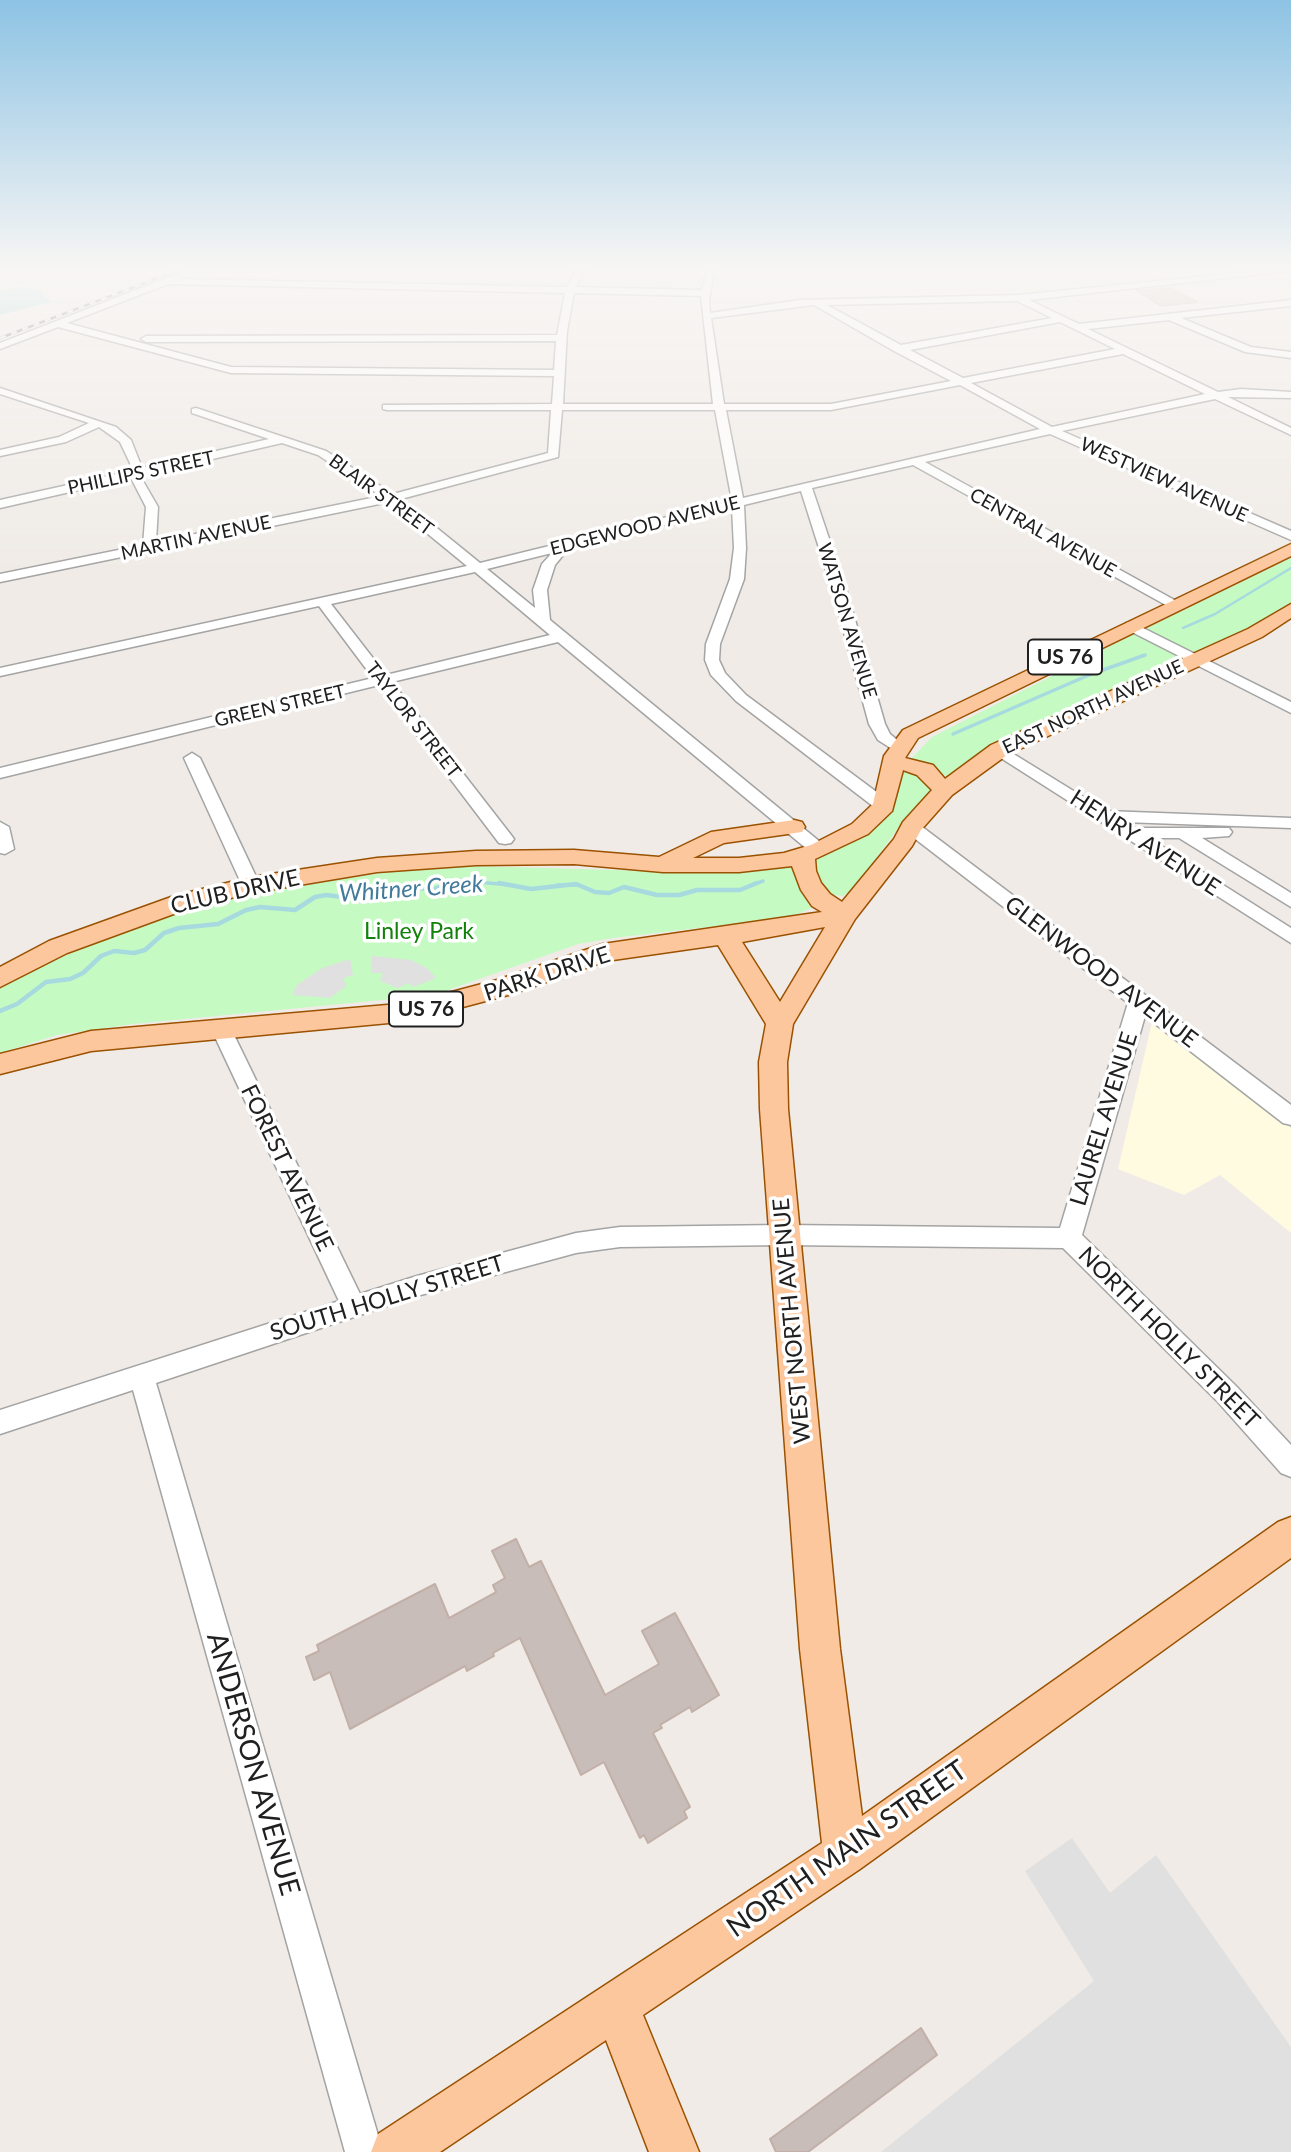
<!DOCTYPE html>
<style>
body{margin:0}
canvas{display:block;background:#f0ebe6}
</style>
<canvas width="1291" height="2152"></canvas>
<script>
const c = document.querySelector('canvas').getContext('2d');
c.lineJoin = 'round';
function fill(path, color) {
  c.fillStyle = color;
  c.fill(path, 'evenodd');
}
function toPath(rows) {
  const path = new Path2D();
  for (const r of rows) {
    path.moveTo(r[0], r[1]);
    for (let i = 2; i < r.length; i += 2) path.lineTo(r[i], r[i + 1]);
  }
  return path;
}
function stroke(path, color, width, dash) {
  c.strokeStyle = color;
  c.lineWidth = width;
  c.lineCap = dash ? 'butt' : 'round';
  c.setLineDash(dash || []);
  c.stroke(path);
}
function label(font, color, halo, rows, align = 'center') {
  c.font = font + ' Lato,sans-serif';
  c.lineWidth = 7;
  c.setLineDash([]);
  c.textBaseline = 'middle';
  c.strokeStyle = halo;
  c.fillStyle = color;
  for (const [text, x, y, turn = 0] of rows) {
    c.save();
    c.translate(x, y);
    c.rotate((+turn || 0) * Math.PI / 180);
    c.textAlign = isNaN(turn) ? turn : align;
    if (halo) c.strokeText(text, 0, 0);
    c.fillText(text, 0, 0);
    c.restore();
  }
}
fill(toPath([
 [1152,1022,1291,1128,1291,1233,1220,1175,1184,1195,1118,1169]
]), '#fffbe0');
fill(toPath([
 [1291,558,1291,603,1274,618,1179,663,1006,738,950,778,911,759,932,737,1128,637],
 [901,768,915,771,936,789,901,824,856,886,843,896,828,894,813,869,815,859,870,830],
 [439,865,721,873,798,865,817,905,792,917,613,938,578,944,434,995,133,1024,57,1035,0,1053,0,988,29,972,138,923,250,892]
]), '#c6fac3');
fill(toPath([
 [372,956,411,960,427,968,436,978,413,987,409,983,398,988,380,981,383,973,371,973],
 [350,959,353,975,343,978,346,986,330,998,292,995,297,985,322,968],
 [1072,1838,1110,1893,1156,1855,1291,2047,1291,2152,881,2152,1094,1981,1025,1871]
]), '#e0e0e0');
fill(toPath([
 [19,287,41,291,43,296,52,302,0,315,0,291]
]), '#a6dadf');
stroke(toPath([
 [1183,628,1215,614,1291,568]
]), '#a6dadf', 2.5);
stroke(toPath([
 [953,734,1089,675,1145,655],
 [444,885,458,880,509,885],
 [557,885,579,885],
 [752,885,763,881]
]), '#a6dadf', 3.5);
stroke(toPath([
 [499,883,531,889,576,884,595,892,609,893,624,887,657,895,679,895,697,890,740,890,757,883],
 [0,1011,17,1004,46,982,70,979,83,973,101,956,114,951,134,953,145,950,164,933,179,928,218,924,246,910,260,907,295,910,315,897,326,895,351,898,390,887,434,889,449,883]
]), '#a6dadf', 4.5);
const building = toPath([
 [1170,288,1197,302,1161,306,1137,291,1170,288],
 [516,1539,529,1567,541,1561,605,1695,659,1664,642,1631,675,1613,719,1695,692,1712,690,1707,660,1725,662,1728,653,1733,690,1807,684,1811,687,1818,648,1843,644,1835,640,1838,604,1762,581,1775,520,1638,493,1653,494,1656,467,1671,465,1666,350,1729,330,1672,314,1680,306,1657,319,1651,317,1645,435,1584,449,1618,496,1592,493,1585,505,1578,492,1551,516,1539],
 [921,2028,937,2055,808,2152,776,2152,770,2139,921,2028]
]);
fill(building, '#c8bdb9');
stroke(building, '#c2b0a8', 2);
const minor = toPath([
 [576,271,584,271,576,287,702,290,706,271,714,271,709,301,710,313,800,300,1018,295,1257,271,1288,271,1029,300,1079,324,1291,300,1291,306,1181,318,1251,347,1291,352,1291,358,1245,352,1169,320,1088,329,1218,392,1241,389,1291,392,1291,398,1228,397,1291,428,1291,435,1215,399,1062,431,1291,531,1291,540,1050,434,925,462,1178,602,1180,605,1173,609,913,465,812,488,847,592,885,724,890,734,908,749,900,754,878,740,869,724,833,592,801,491,744,505,746,548,744,579,720,644,719,660,725,673,746,695,890,802,892,806,884,811,878,810,736,701,711,675,705,660,706,644,730,579,734,548,732,508,568,549,555,565,547,590,550,620,825,846,828,850,819,855,813,854,558,642,392,682,511,835,514,839,511,843,505,844,499,843,379,685,0,778,0,768,373,678,319,606,0,676,0,668,467,566,389,502,0,582,0,574,143,545,146,507,131,478,0,508,0,500,131,471,130,463,120,442,99,427,66,442,0,456,0,450,59,437,89,423,0,394,0,388,116,427,131,440,142,468,269,439,192,413,192,409,196,408,326,451,393,494,548,453,551,410,387,410,383,409,383,405,552,404,554,376,231,373,58,327,0,349,0,343,177,274,180,279,567,287,576,271],
 [168,284,565,293,557,335,146,336,141,339,146,342,556,341,554,370,231,367,67,323,168,284],
 [574,293,701,296,713,404,563,404,567,331,574,293],
 [1017,301,1052,318,901,345,827,305,1017,301],
 [814,305,894,351,951,381,831,404,724,404,711,318,814,305],
 [1060,322,1115,349,963,378,910,350,1060,322],
 [1123,354,1205,394,1052,427,971,383,1123,354],
 [960,385,1040,429,743,498,726,410,831,410,960,385],
 [562,410,715,410,732,501,480,563,401,499,558,457,562,410],
 [282,443,318,455,381,496,156,542,158,507,143,481,143,475,282,443],
 [552,553,542,564,533,590,535,608,487,569,552,553],
 [475,572,550,635,386,675,331,604,475,572],
 [1131,622,1291,702,1291,713,1126,629,1126,623,1131,622],
 [999,745,1106,811,1291,818,1291,828,1123,822,1132,828,1229,828,1232,832,1229,836,1202,838,1291,893,1291,907,1179,838,1149,838,1291,928,1291,943,993,753,991,750,999,745],
 [192,753,200,758,260,885,257,889,251,891,242,885,184,758,192,753],
 [0,822,9,827,14,849,5,854,0,853,0,822],
 [911,822,917,823,1291,1105,1291,1125,1283,1123,1145,1016,1082,1235,1236,1386,1291,1445,1291,1477,1281,1473,1218,1402,1063,1248,784,1245,620,1247,576,1253,417,1296,156,1383,383,2152,345,2152,133,1390,0,1434,0,1410,339,1301,215,1037,218,1024,225,1022,232,1024,235,1029,235,1037,360,1294,417,1276,576,1233,620,1227,784,1225,1060,1228,1128,1003,905,831,902,827,911,822]
]);
const major = toPath([
 [1291,544,1291,556,918,738,905,758,933,765,945,779,991,745,1248,629,1291,604,1291,618,1262,637,1007,755,952,795,921,830,912,846,855,919,793,1024,787,1062,788,1109,840,1649,862,1816,1278,1522,1291,1517,1291,1558,860,1869,643,2015,699,2152,649,2152,606,2040,440,2152,371,2152,378,2134,822,1843,800,1649,760,1109,759,1062,766,1024,718,945,606,961,512,994,410,1021,91,1051,0,1074,0,1054,91,1031,410,1003,497,980,603,944,822,912,812,906,801,890,792,866,739,872,663,872,574,864,476,865,377,872,251,893,190,908,67,953,0,987,0,967,49,941,174,896,251,877,377,858,476,851,574,850,659,857,711,832,794,820,802,822,805,827,802,832,724,843,693,858,739,858,784,853,811,845,852,824,873,804,884,756,903,730,1291,544],
 [903,770,917,775,932,790,903,822,894,839,842,902,830,894,821,883,816,871,815,859,868,834,892,811,903,770],
 [825,927,780,1002,742,942,825,927]
]);
stroke(minor, '#a4a4a4', 3);
stroke(major, '#9b5200', 3);
fill(minor, '#fff');
fill(major, '#fdc79e');
const rail = toPath([
 [0,338,176,271]
]);
stroke(rail, '#6e6e6e', 2.5);
stroke(rail, '#fff', 2, [6]);
const sky = c.createLinearGradient(0, 0, 0, 572);
sky.addColorStop(0, '#8dc3e4');
sky.addColorStop(0.47, '#f8f6f4');
sky.addColorStop(1, '#f8f6f400');
c.fillStyle = sky;
c.fillRect(0, 0, 1291, 572);
label('19px', '#202020', '#fff', [
 ["PHILLIPS STREET",141,473,-12],
 ["WESTVIEW AVENUE",1164,480,24],
 ["BLAIR STREET",381,495,36],
 ["EDGEWOOD AVENUE",645,526,-14],
 ["CENTRAL AVENUE",1043,533,29],
 ["MARTIN AVENUE",196,538,-12],
 ["WATSON AVENUE",847,621,73],
 ["GREEN STREET",280,706,-13],
 ["EAST NORTH AVENUE",1093,707,-25],
 ["TAYLOR STREET",413,720,52]
]);
for (const [x, y, w] of [
 [1065,657,74],
 [426,1009,74]
]) {
  const box = new Path2D();
  box.roundRect(x - w / 2, y - 17.5, w, 35, 5);
  c.fillStyle = '#fff';
  c.fill(box);
  stroke(box, '#202020', 2);
}
label('bold 21px', '#202020', null, [
 ["US 76",1065,657],
 ["US 76",426,1009]
]);
label('23px', '#202020', '#fff', [
 ["HENRY AVENUE",1145,843,33],
 ["CLUB DRIVE",235,892,-13],
 ["GLENWOOD AVENUE",1101,972,37],
 ["PARK DRIVE",547,974,-18],
 ["LAUREL AVENUE",1104,1119,-73],
 ["FOREST AVENUE",287,1168,64],
 ["SOUTH HOLLY STREET",387,1298,-17],
 ["WEST NORTH AVENUE",792,1321,-95],
 ["NORTH HOLLY STREET",1169,1338,45]
]);
label('23px', '#11810a', '#fff', [
 ["Linley Park",419,932]
]);
label('italic 24px', '#417a9a', '#fff', [
 ["Whitner Creek",411,889,-4]
]);
label('28px', '#202020', '#fff', [
 ["ANDERSON AVENUE",253,1764,74],
 ["NORTH MAIN STREET",847,1849,-35]
]);
</script>
